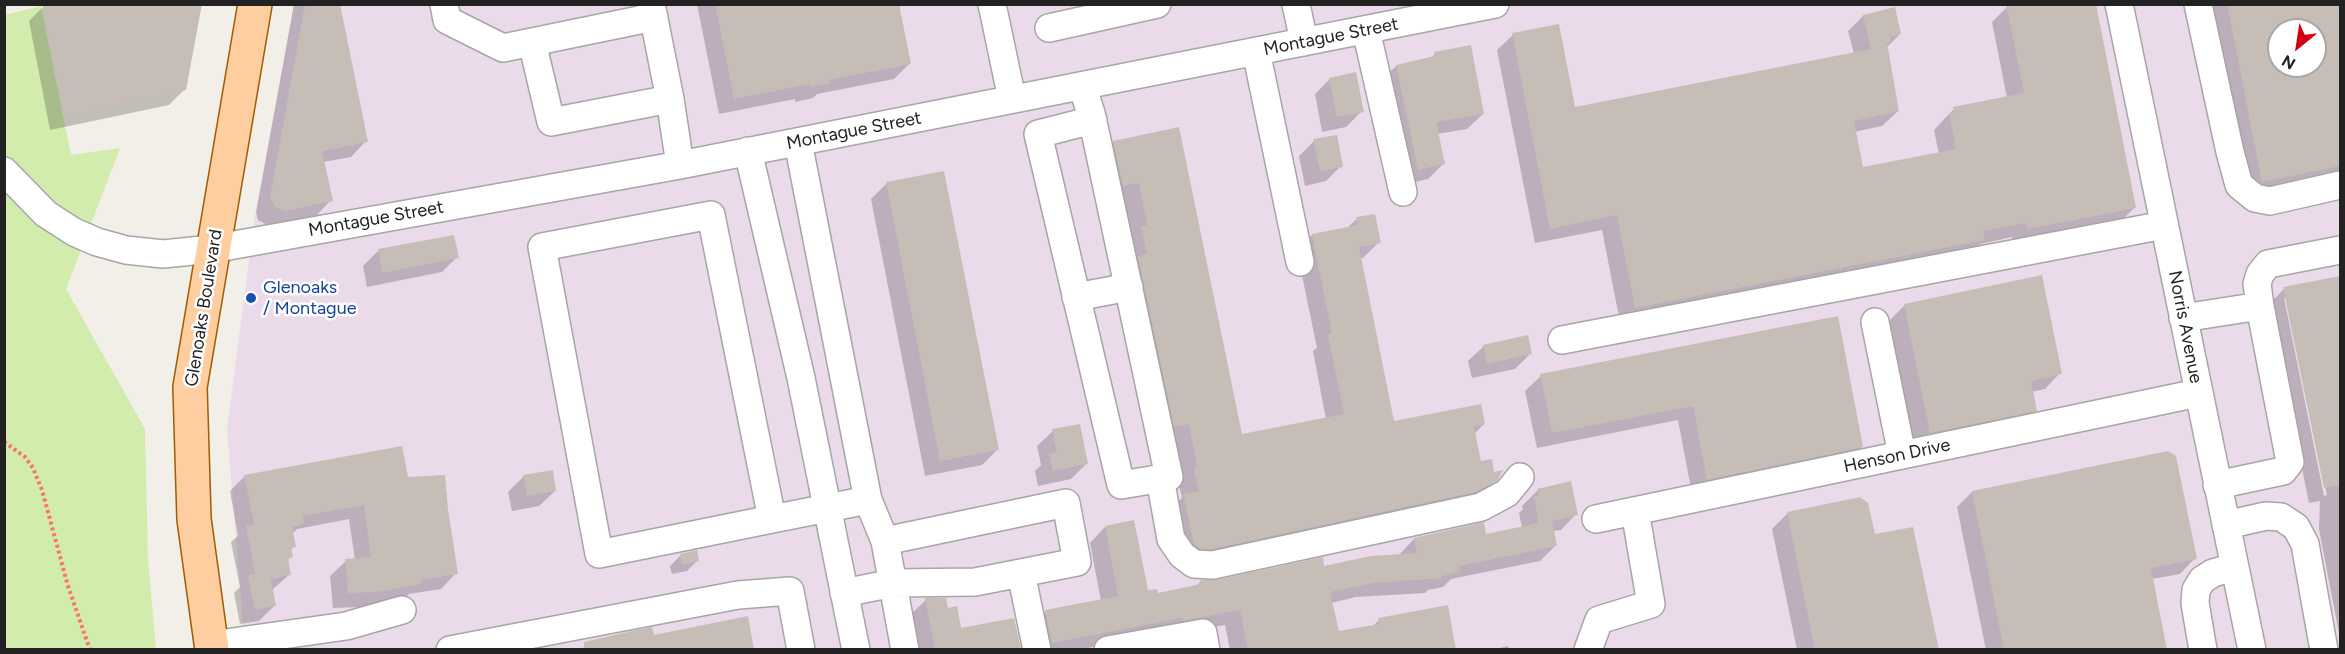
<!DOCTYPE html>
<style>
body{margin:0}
#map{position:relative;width:2345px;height:654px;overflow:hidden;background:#f2eee8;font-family:Figtree,sans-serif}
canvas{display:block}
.frame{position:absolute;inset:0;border:6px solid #222;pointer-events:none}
.north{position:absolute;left:2267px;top:18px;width:60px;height:60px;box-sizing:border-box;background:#fff;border:2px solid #a7a7a7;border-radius:50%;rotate:210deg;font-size:16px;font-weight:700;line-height:24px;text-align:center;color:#222}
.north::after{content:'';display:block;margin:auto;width:21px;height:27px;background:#d30011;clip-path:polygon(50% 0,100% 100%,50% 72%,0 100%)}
</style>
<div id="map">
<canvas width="2345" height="654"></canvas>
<div class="frame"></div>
<div class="north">N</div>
</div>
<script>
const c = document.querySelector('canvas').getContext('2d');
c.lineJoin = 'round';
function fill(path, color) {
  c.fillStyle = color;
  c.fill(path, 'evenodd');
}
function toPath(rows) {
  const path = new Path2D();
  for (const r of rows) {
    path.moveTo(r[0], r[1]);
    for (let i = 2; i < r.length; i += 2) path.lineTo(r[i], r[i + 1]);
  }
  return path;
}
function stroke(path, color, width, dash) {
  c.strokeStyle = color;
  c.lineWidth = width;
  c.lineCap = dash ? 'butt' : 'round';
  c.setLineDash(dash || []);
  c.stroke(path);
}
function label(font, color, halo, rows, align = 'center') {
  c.font = font + ' Figtree,sans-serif';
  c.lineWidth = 5;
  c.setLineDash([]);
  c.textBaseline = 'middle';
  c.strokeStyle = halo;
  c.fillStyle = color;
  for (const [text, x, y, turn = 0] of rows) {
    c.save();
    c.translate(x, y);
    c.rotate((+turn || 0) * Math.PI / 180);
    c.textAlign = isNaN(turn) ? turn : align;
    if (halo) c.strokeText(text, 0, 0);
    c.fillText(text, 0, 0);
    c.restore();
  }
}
fill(toPath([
 [294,5,2340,5,2340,649,245,650,227,428,255,215],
 [2279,30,2315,30,2315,66,2279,66]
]), '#ebdae9');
fill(toPath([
 [41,6,71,155,120,148,66,289,145,429,148,560,156,649,5,650,5,15]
]), '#d2ecae');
fill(toPath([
 [294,4,338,4,366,141,351,157,323,162,331,200,316,216,269,226,258,220,256,213],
 [697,4,898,4,910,63,894,79,817,94,813,98,795,102,795,99,719,114],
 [2209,4,2340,4,2340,178,2247,197],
 [2279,30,2315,30,2315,66,2279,66],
 [44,6,185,89,169,105,50,130,29,21],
 [2007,7,2134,208,2119,223,2013,243,2012,237,1980,244,1968,255,1620,322,1602,230,1535,243,1497,50,1513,35,1574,109,1854,54,1848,31,1863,16,1900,34,1887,47,1898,111,1882,126,1854,132,1861,169,1939,154,1934,130,1954,109,2007,98,1992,22],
 [1435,54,1483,114,1467,129,1437,134,1443,164,1428,179,1403,185,1381,81,1396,66,1430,59],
 [1330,79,1362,111,1346,127,1322,132,1315,94],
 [1178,129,1241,436,1326,419,1313,351,1317,348,1297,251,1312,235,1347,228,1357,219,1379,242,1363,258,1360,258,1393,423,1484,424,1474,434,1480,463,1496,480,1480,496,1195,564,1168,511,1182,498,1179,485,1182,481,1126,243,1132,237,1124,198,1108,201,1099,158,1114,142],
 [1314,141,1341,166,1326,181,1305,186,1299,156],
 [943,172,998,449,982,465,925,476,871,199,886,184],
 [453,236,457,257,442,272,367,287,363,266,378,251],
 [2340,277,2340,639,2319,529,2320,501,2309,503,2269,304,2284,289],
 [2284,298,2287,298,2327,495,2324,496],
 [1905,305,2060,373,2045,389,2031,392,2035,410,2020,426,1915,448,1889,321],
 [1837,318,1862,446,1846,462,1692,494,1678,420,1537,448,1525,391,1541,376],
 [1484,346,1531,353,1515,369,1472,378,1468,361],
 [1053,431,1086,464,1071,479,1038,486,1035,471,1041,465,1037,446],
 [245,476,407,479,447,509,456,573,441,589,409,594,404,599,360,607,333,608,330,576,346,561,355,560,349,519,297,529,292,534,294,546,290,551,291,556,287,561,290,574,272,590,275,605,259,621,240,624,234,593,240,587,231,542,238,536,230,491],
 [524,476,555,491,539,506,512,511,508,492],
 [1538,490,1576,514,1561,530,1553,531,1556,545,1540,561,1451,579,1443,587,1428,590,1425,593,1356,597,1331,603,1338,633,1373,626,1379,620,1455,650,1230,650,1225,625,1167,635,1166,632,1078,650,1035,650,1030,627,1046,612,1101,601,1090,543,1105,527,1147,592,1157,595,1196,587,1200,582,1216,582,1323,568,1399,555,1414,539,1485,535,1522,528,1519,513,1523,509,1522,506],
 [1972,492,2195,558,2180,574,2152,579,2165,650,1986,650,1957,507],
 [1788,513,1937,650,1797,650,1772,529],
 [681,555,697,561,687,571,672,574,670,566],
 [926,600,947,610,960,630,1019,649,917,650,910,615],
 [1508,646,1509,650,1491,650]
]), '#0003');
fill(toPath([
 [43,4,202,4,186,90,65,115],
 [305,4,340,4,368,142,322,151,333,201,285,211,276,207,270,197],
 [715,4,899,4,911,64,829,80,830,83,810,87,810,84,734,99],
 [2006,4,2096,4,2136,208,2028,229,2027,223,1983,231,1985,240,1635,308,1617,215,1550,229,1512,33,1559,24,1575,107,1871,49,1863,15,1895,7,1901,34,1890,37,1891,42,1887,43,1899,111,1854,121,1863,167,1956,149,1949,113,1954,112,1953,107,2024,93],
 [2227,4,2340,4,2340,166,2262,182],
 [2279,30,2315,30,2315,66,2279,66],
 [1471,45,1484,114,1436,122,1445,164,1418,170,1396,65,1435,56,1434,52],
 [1356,72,1364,112,1337,117,1329,78],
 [1179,127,1242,434,1344,414,1328,335,1332,334,1312,234,1358,225,1356,217,1375,214,1381,243,1359,247,1394,421,1481,404,1485,424,1474,427,1481,461,1492,459,1494,472,1503,470,1497,481,1475,492,1212,549,1200,549,1194,544,1183,494,1199,491,1193,468,1197,467,1189,424,1174,427,1138,256,1147,254,1141,226,1147,225,1139,183,1123,186,1113,141],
 [1337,135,1343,167,1320,171,1313,139],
 [944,171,999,450,940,461,886,182],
 [454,235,459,258,382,273,378,249],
 [2042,275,2062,374,2031,381,2037,411,1930,433,1904,304],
 [2340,276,2340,485,2324,488,2283,287],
 [1838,316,1863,447,1707,480,1693,406,1552,433,1540,374],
 [1528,335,1532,354,1487,364,1483,345],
 [1080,424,1088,464,1053,471,1049,454,1057,452,1052,429],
 [402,446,408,477,445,475,448,509,458,574,420,580,421,584,377,592,348,593,345,559,371,557,364,505,303,516,304,524,292,527,296,547,291,548,293,557,288,558,291,575,271,579,276,606,255,610,248,576,255,574,246,526,254,524,244,475],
 [2168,451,2176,456,2197,559,2151,568,2167,650,2004,650,1972,491],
 [553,470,556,491,527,496,523,475],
 [1571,481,1578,515,1552,521,1557,546,1459,566,1460,572,1442,576,1442,578,1373,583,1330,592,1339,631,1379,624,1378,618,1448,605,1456,650,1248,650,1240,610,1182,621,1181,618,1052,643,1045,610,1118,596,1105,526,1134,520,1148,590,1157,589,1158,593,1201,584,1200,580,1216,580,1323,557,1324,566,1371,556,1417,553,1414,538,1484,522,1486,534,1539,523,1534,496,1539,495,1537,489],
 [1860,497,1868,503,1875,534,1913,527,1939,650,1815,650,1787,512],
 [697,550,699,561,682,565,680,554],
 [925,598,946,598,948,608,957,606,961,628,1014,618,1021,649,935,650],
 [748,616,754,650,584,650,584,642,632,631,652,627,654,635]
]), '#c7bdb7');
const minor = toPath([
 [444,4,447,20,503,48,654,17],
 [651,4,670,99,680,165],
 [992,4,1012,99],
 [1296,4,1304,42],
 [2119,4,2252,650],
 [2198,4,2230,152,2239,185,2255,198,2270,201,2340,185],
 [1049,28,1157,4],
 [1366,30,1403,192],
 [532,42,551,122,670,99],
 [1256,51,1300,262],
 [1082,86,1091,113,1098,145,1169,477,1121,485,1038,134,1093,120],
 [798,142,868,500,885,541,905,650],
 [748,151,801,378,856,650],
 [4,171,46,214,74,232,97,242,126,250,163,254,212,249,680,165,1495,4],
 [1076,297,1129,287],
 [2260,306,2257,284,2260,274,2268,264,2340,250],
 [2183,318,2260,306,2290,462,2283,471,2217,485],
 [1875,322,1902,455],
 [1562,340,2164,225],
 [1160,478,1171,539,1182,555,1194,564,1213,565,1481,507,1507,493,1520,477],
 [772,519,599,554,542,247,711,215,772,519,868,500],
 [1596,519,2198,393],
 [2226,525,2266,516,2281,517,2296,527,2305,544,2324,650],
 [1021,573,1037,650],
 [844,593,893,583,975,582,1077,562,1066,503,885,541],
 [211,645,346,626,402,610],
 [450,650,738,595,790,591,801,650],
 [1108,650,1203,633,1206,650],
 [1588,650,1599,620,1651,604,1635,511],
 [2203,650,2195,603,2196,590,2202,580,2213,573,2235,567]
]);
const major = toPath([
 [212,650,194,519,190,387,255,4]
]);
stroke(minor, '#a6a6a6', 30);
stroke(major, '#9f5d00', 36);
stroke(toPath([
 [4,442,25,457,33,468,42,490,68,586,90,650]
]), '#fd716e', 4, [3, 3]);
stroke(minor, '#fff', 27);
stroke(major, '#fecea1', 33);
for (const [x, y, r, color] of [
 [251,298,6,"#1a4fb4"]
]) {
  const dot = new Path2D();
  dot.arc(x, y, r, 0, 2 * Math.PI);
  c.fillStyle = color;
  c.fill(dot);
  stroke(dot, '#fff', 2);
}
label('18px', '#222', '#fff', [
 ["Montague Street",1331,37,-11],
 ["Montague Street",854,131,-11],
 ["Montague Street",376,219,-10],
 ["Glenoaks Boulevard",204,308,-81],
 ["Norris Avenue",2185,327,79],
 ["Henson Drive",1897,456,-12]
]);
label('18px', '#164399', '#fff', [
 ["Glenoaks",263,288],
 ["/ Montague",263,309]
], 'left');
</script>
